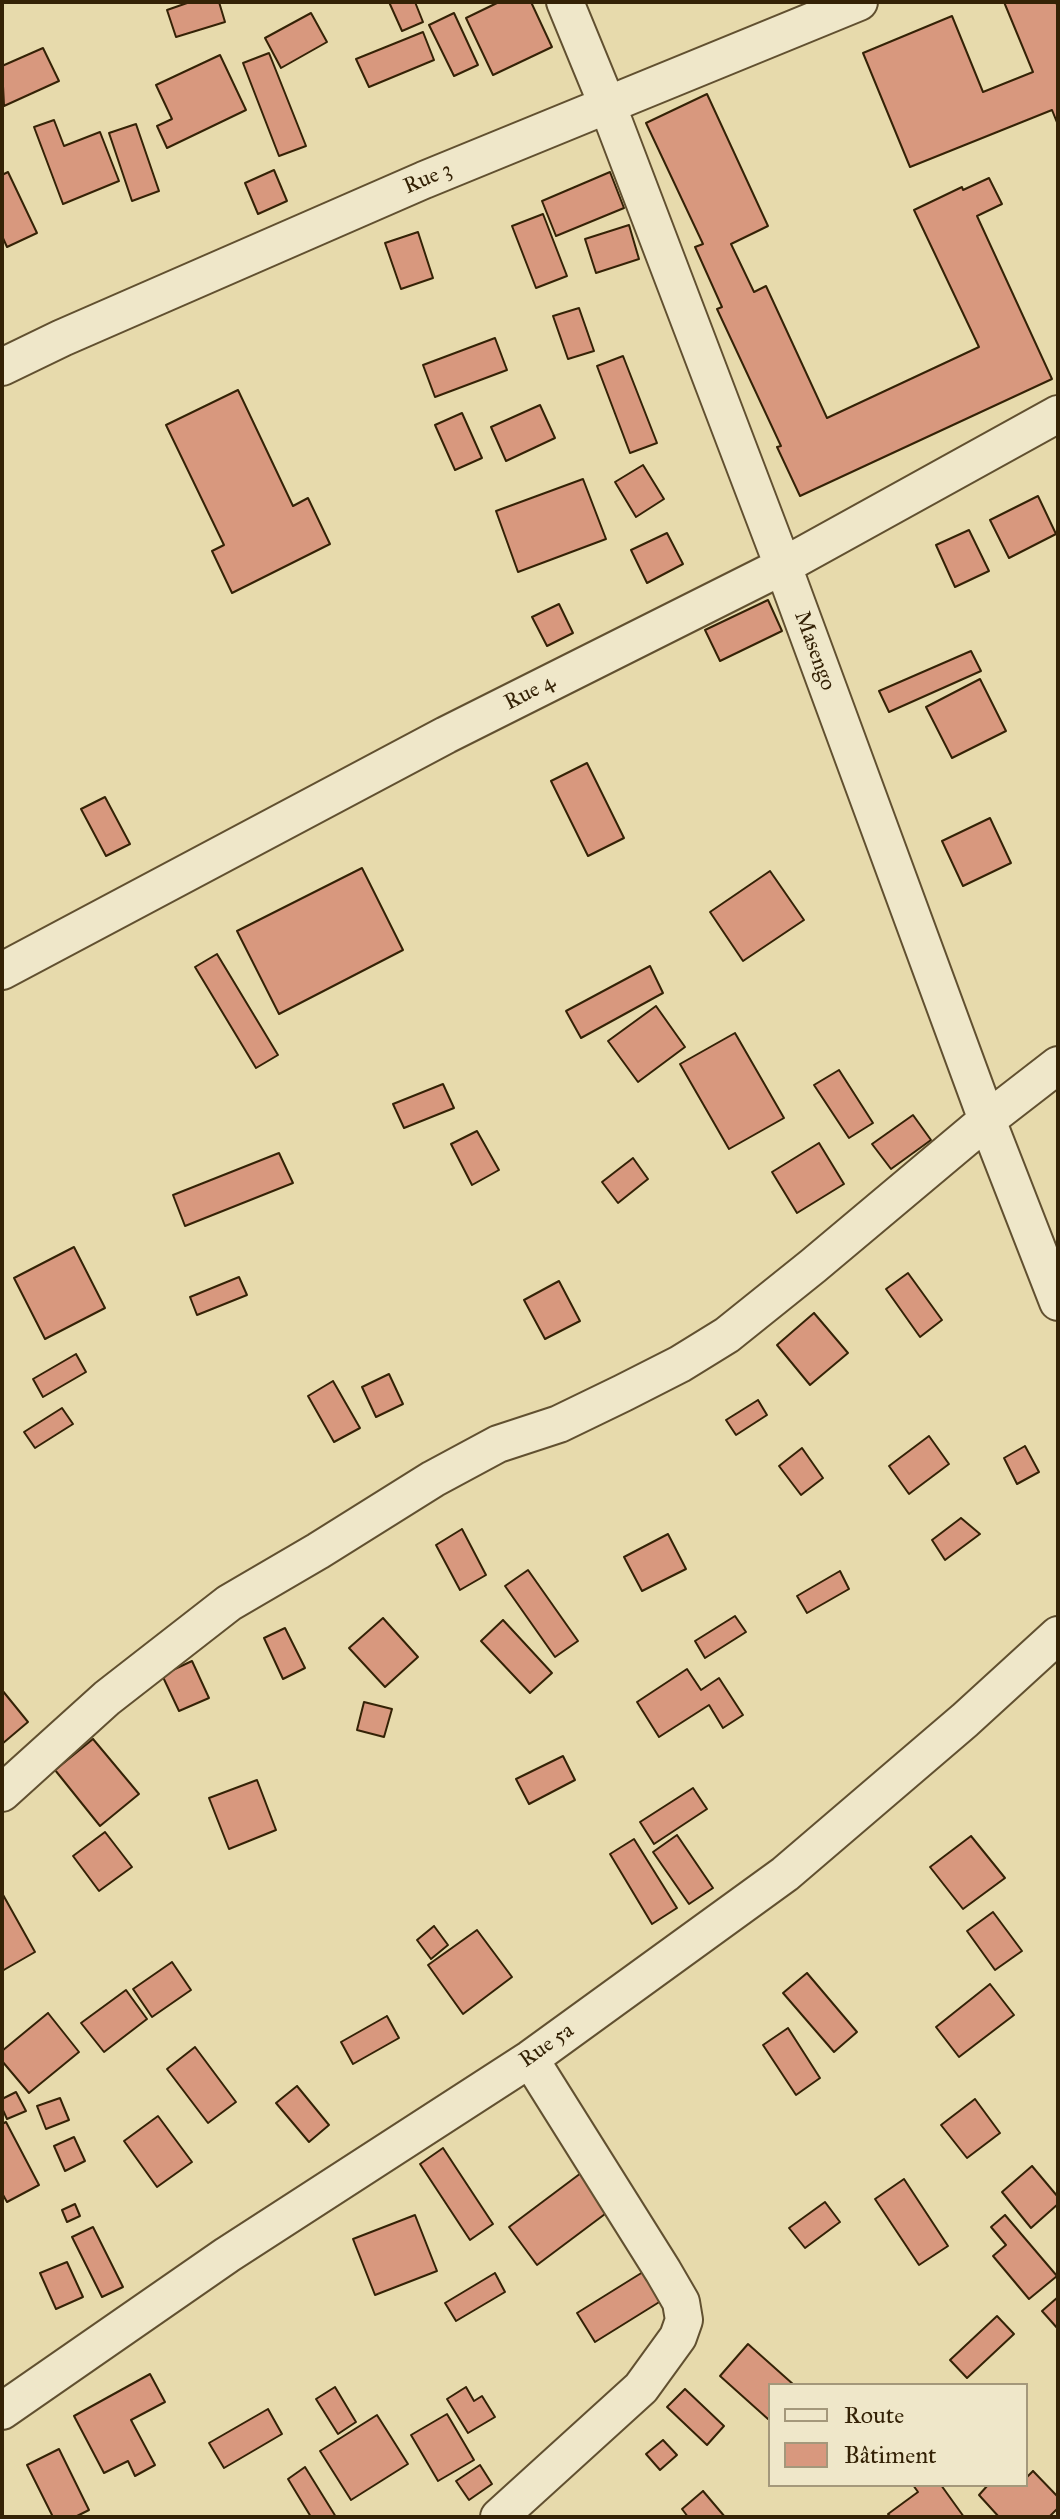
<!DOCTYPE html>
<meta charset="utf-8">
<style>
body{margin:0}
#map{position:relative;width:1060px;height:2519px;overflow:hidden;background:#e7daac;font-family:"IM FELL Great Primer",serif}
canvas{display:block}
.frame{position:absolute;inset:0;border:4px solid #342206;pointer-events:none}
.legend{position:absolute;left:768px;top:2383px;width:260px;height:104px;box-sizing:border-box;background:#efe7c9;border:2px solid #a4987b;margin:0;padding:10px 14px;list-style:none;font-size:24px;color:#342206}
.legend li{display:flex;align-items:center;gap:16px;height:40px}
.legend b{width:40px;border:2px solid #a4987b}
</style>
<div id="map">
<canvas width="1060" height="2519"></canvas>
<div class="frame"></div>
<ul class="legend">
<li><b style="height:10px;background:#efe7c9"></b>Route</li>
<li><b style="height:22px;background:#d8987e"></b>Bâtiment</li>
</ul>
</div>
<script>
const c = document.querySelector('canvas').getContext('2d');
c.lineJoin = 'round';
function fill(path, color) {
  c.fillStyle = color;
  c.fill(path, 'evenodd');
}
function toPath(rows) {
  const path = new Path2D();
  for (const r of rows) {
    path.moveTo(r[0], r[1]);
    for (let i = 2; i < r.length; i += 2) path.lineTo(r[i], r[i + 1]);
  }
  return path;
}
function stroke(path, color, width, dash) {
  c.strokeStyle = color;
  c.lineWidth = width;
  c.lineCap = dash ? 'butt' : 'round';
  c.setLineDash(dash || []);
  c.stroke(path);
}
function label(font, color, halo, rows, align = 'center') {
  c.font = font + ' "IM FELL Great Primer",serif';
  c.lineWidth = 7;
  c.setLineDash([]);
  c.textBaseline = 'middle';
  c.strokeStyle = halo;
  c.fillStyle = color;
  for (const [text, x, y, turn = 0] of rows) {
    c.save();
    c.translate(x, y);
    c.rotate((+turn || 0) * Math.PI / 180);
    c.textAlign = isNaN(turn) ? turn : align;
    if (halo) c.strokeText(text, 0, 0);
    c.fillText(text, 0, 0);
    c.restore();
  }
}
const building = toPath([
 [190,2,219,2,225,22,176,37,167,10,190,2],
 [389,2,415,2,423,22,402,31,389,2],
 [499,2,531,2,552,47,493,75,466,18,499,2],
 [1004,2,1056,2,1058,8,1058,125,1052,110,910,167,863,53,952,16,983,92,1033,72,1004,2],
 [311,13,327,42,281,68,265,38,311,13],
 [454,13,478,65,454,76,429,25,454,13],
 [423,32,434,60,369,87,356,59,423,32],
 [43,48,59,81,4,106,2,66,43,48],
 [269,53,306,146,279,156,243,63,269,53],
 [220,55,246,110,167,148,157,126,172,119,156,85,220,55],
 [707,94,768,226,731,244,754,292,766,286,827,418,979,347,914,210,962,187,963,190,989,178,1002,204,977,216,1052,379,800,496,777,447,781,446,717,309,722,307,695,247,703,244,646,123,707,94],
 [54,120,64,146,100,132,119,181,63,204,34,127,54,120],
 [136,124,159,191,132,201,109,133,136,124],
 [274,170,287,201,258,214,245,183,274,170],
 [8,172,37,233,7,247,2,236,2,175,8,172],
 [610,172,624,208,556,236,542,201,610,172],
 [543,214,567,276,536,288,512,226,543,214],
 [629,225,639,259,596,273,585,239,629,225],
 [418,232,433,278,401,289,385,243,418,232],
 [579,308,594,351,568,359,553,316,579,308],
 [495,338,507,370,435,397,423,365,495,338],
 [623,356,657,443,630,453,597,366,623,356],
 [238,390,293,506,308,498,330,544,232,593,212,551,224,545,166,425,238,390],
 [540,405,555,438,506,461,491,427,540,405],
 [462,413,482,458,455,470,435,425,462,413],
 [643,465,664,499,636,517,615,482,643,465],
 [583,479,606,539,518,572,496,511,583,479],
 [1038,496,1056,534,1009,558,990,520,1038,496],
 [969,530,989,571,955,587,936,545,969,530],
 [667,533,683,564,647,583,631,550,667,533],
 [768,600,782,631,720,661,705,630,768,600],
 [559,604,573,633,547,646,532,617,559,604],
 [971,651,981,671,889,712,879,691,971,651],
 [980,679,1006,731,952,758,926,707,980,679],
 [587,763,624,838,588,856,551,781,587,763],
 [105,797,130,844,106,856,81,809,105,797],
 [990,818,1011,863,963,886,942,841,990,818],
 [362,868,403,950,279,1014,237,931,362,868],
 [770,871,804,920,743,961,710,912,770,871],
 [217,954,278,1055,256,1068,195,967,217,954],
 [650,966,663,993,581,1038,566,1011,650,966],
 [656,1006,685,1047,638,1082,608,1041,656,1006],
 [735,1033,784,1118,729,1149,680,1064,735,1033],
 [839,1070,873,1123,849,1138,814,1085,839,1070],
 [443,1084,454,1108,404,1128,393,1104,443,1084],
 [913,1115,931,1140,891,1169,872,1144,913,1115],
 [477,1131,499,1170,472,1185,451,1144,477,1131],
 [819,1143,844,1184,797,1213,772,1172,819,1143],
 [279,1153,293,1183,185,1226,173,1195,279,1153],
 [633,1158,648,1179,618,1203,602,1182,633,1158],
 [74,1247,105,1308,45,1339,14,1278,74,1247],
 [908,1273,942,1320,920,1337,886,1289,908,1273],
 [239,1277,247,1295,197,1315,190,1297,239,1277],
 [559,1281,580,1321,545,1339,524,1300,559,1281],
 [814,1313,848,1353,810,1385,777,1345,814,1313],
 [76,1354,86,1372,43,1397,33,1379,76,1354],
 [389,1374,403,1404,376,1417,362,1387,389,1374],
 [333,1381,360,1428,334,1442,308,1396,333,1381],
 [758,1400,767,1415,736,1435,726,1420,758,1400],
 [62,1408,73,1424,35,1448,24,1432,62,1408],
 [929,1436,949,1464,909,1494,889,1466,929,1436],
 [1025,1446,1039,1472,1017,1484,1004,1458,1025,1446],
 [802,1448,823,1478,801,1495,779,1466,802,1448],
 [961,1518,980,1534,945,1560,932,1540,961,1518],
 [462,1529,486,1575,460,1590,436,1545,462,1529],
 [668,1534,686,1569,642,1591,624,1557,668,1534],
 [528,1570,578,1641,555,1657,505,1586,528,1570],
 [840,1571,849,1589,807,1613,797,1596,840,1571],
 [735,1616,746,1632,705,1658,695,1641,735,1616],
 [383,1618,418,1657,385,1687,349,1648,383,1618],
 [503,1620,552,1673,530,1693,481,1641,503,1620],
 [285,1628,305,1668,283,1679,264,1638,285,1628],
 [192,1661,209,1698,179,1711,162,1675,192,1661],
 [687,1669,701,1690,719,1678,743,1715,723,1728,709,1705,659,1737,637,1702,687,1669],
 [2,1690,28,1722,2,1744,2,1690],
 [364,1702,392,1709,384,1737,357,1730,364,1702],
 [93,1739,139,1794,100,1826,55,1770,93,1739],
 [563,1756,575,1780,529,1804,516,1779,563,1756],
 [257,1780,276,1830,229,1849,209,1798,257,1780],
 [693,1788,707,1809,654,1844,640,1822,693,1788],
 [105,1832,132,1867,99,1891,73,1856,105,1832],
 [677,1835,713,1888,689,1904,653,1852,677,1835],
 [971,1836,1005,1878,963,1909,930,1867,971,1836],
 [634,1839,677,1908,652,1924,610,1854,634,1839],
 [2,1893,35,1952,2,1971,2,1893],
 [993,1912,1022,1951,995,1970,967,1931,993,1912],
 [434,1926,448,1945,431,1959,417,1940,434,1926],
 [477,1930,512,1977,463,2014,428,1965,477,1930],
 [172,1962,191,1990,152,2017,133,1989,172,1962],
 [807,1973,857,2032,834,2052,783,1993,807,1973],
 [990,1984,1014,2015,959,2057,936,2027,990,1984],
 [126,1990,147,2019,104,2052,81,2023,126,1990],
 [48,2013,79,2052,29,2093,2,2061,2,2051,48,2013],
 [387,2016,399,2038,353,2064,341,2042,387,2016],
 [788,2028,820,2078,796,2095,763,2045,788,2028],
 [195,2047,236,2102,208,2123,167,2069,195,2047],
 [297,2086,329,2125,309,2142,276,2103,297,2086],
 [16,2092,26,2111,7,2119,2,2108,2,2099,16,2092],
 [60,2098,69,2120,46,2129,37,2106,60,2098],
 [975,2099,1000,2133,967,2158,941,2125,975,2099],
 [158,2116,192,2162,157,2187,124,2141,158,2116],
 [6,2122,39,2185,7,2202,2,2193,2,2124,6,2122],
 [74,2137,85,2161,65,2171,54,2146,74,2137],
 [443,2148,493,2224,470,2240,420,2164,443,2148],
 [1032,2166,1058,2197,1058,2204,1031,2228,1002,2192,1032,2166],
 [585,2170,613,2208,537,2265,509,2227,585,2170],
 [904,2179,948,2246,919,2265,875,2199,904,2179],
 [825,2202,840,2222,805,2248,789,2228,825,2202],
 [75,2204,80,2216,67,2222,62,2210,75,2204],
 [415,2215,437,2271,375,2295,353,2239,415,2215],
 [1005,2215,1057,2276,1029,2299,993,2256,1006,2245,991,2227,1005,2215],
 [93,2227,123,2287,102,2297,72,2237,93,2227],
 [67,2262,83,2297,56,2309,40,2273,67,2262],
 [651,2267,669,2296,595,2342,577,2313,651,2267],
 [495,2273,505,2292,456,2321,445,2303,495,2273],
 [1058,2297,1058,2329,1042,2311,1058,2297],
 [997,2316,1014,2334,967,2378,950,2360,997,2316],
 [748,2344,794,2385,770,2385,770,2417,768,2419,720,2376,748,2344],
 [150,2374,165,2402,131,2420,155,2465,135,2476,128,2461,104,2473,74,2416,150,2374],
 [335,2387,356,2422,338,2434,316,2399,335,2387],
 [466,2387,474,2401,482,2396,495,2417,468,2433,447,2399,466,2387],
 [685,2389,724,2426,707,2445,667,2407,685,2389],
 [268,2409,282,2434,224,2468,209,2443,268,2409],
 [447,2414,474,2460,438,2481,411,2435,447,2414],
 [377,2415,408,2464,351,2500,320,2451,377,2415],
 [663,2440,677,2455,660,2470,646,2454,663,2440],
 [59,2449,89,2510,75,2517,53,2517,27,2465,59,2449],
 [480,2465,492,2484,469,2500,456,2481,480,2465],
 [305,2467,336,2517,311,2517,288,2479,305,2467],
 [1033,2471,1058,2497,1058,2508,1049,2517,999,2517,979,2495,988,2485,1026,2485,1026,2478,1033,2471],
 [913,2485,941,2485,964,2517,891,2517,888,2514,918,2492,913,2485],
 [703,2491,725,2517,688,2517,682,2509,703,2491]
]);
fill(building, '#d8987e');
stroke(building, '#342206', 2);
const street = toPath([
 [565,2,607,104,783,566,987,1120,1058,1302],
 [2,367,62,338,424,180,859,2],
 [2,971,446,735,783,566,1058,414],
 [2,1793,107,1698,229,1603,318,1551,433,1479,498,1444,559,1424,623,1393,680,1364,727,1335,813,1266,987,1120,1058,1065],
 [2,2411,227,2255,530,2059,785,1874,965,1720,1058,1635],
 [499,2517,641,2388,678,2337,684,2320,681,2302,663,2271,530,2059]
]);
stroke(street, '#615030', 40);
stroke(street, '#efe7c9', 36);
label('22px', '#342206', '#efe7c9', [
 ["Rue 3",428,179,-23],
 ["Masengo",814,651,70],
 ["Rue 4",530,693,-27],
 ["Rue 5a",547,2046,-35]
]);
</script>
